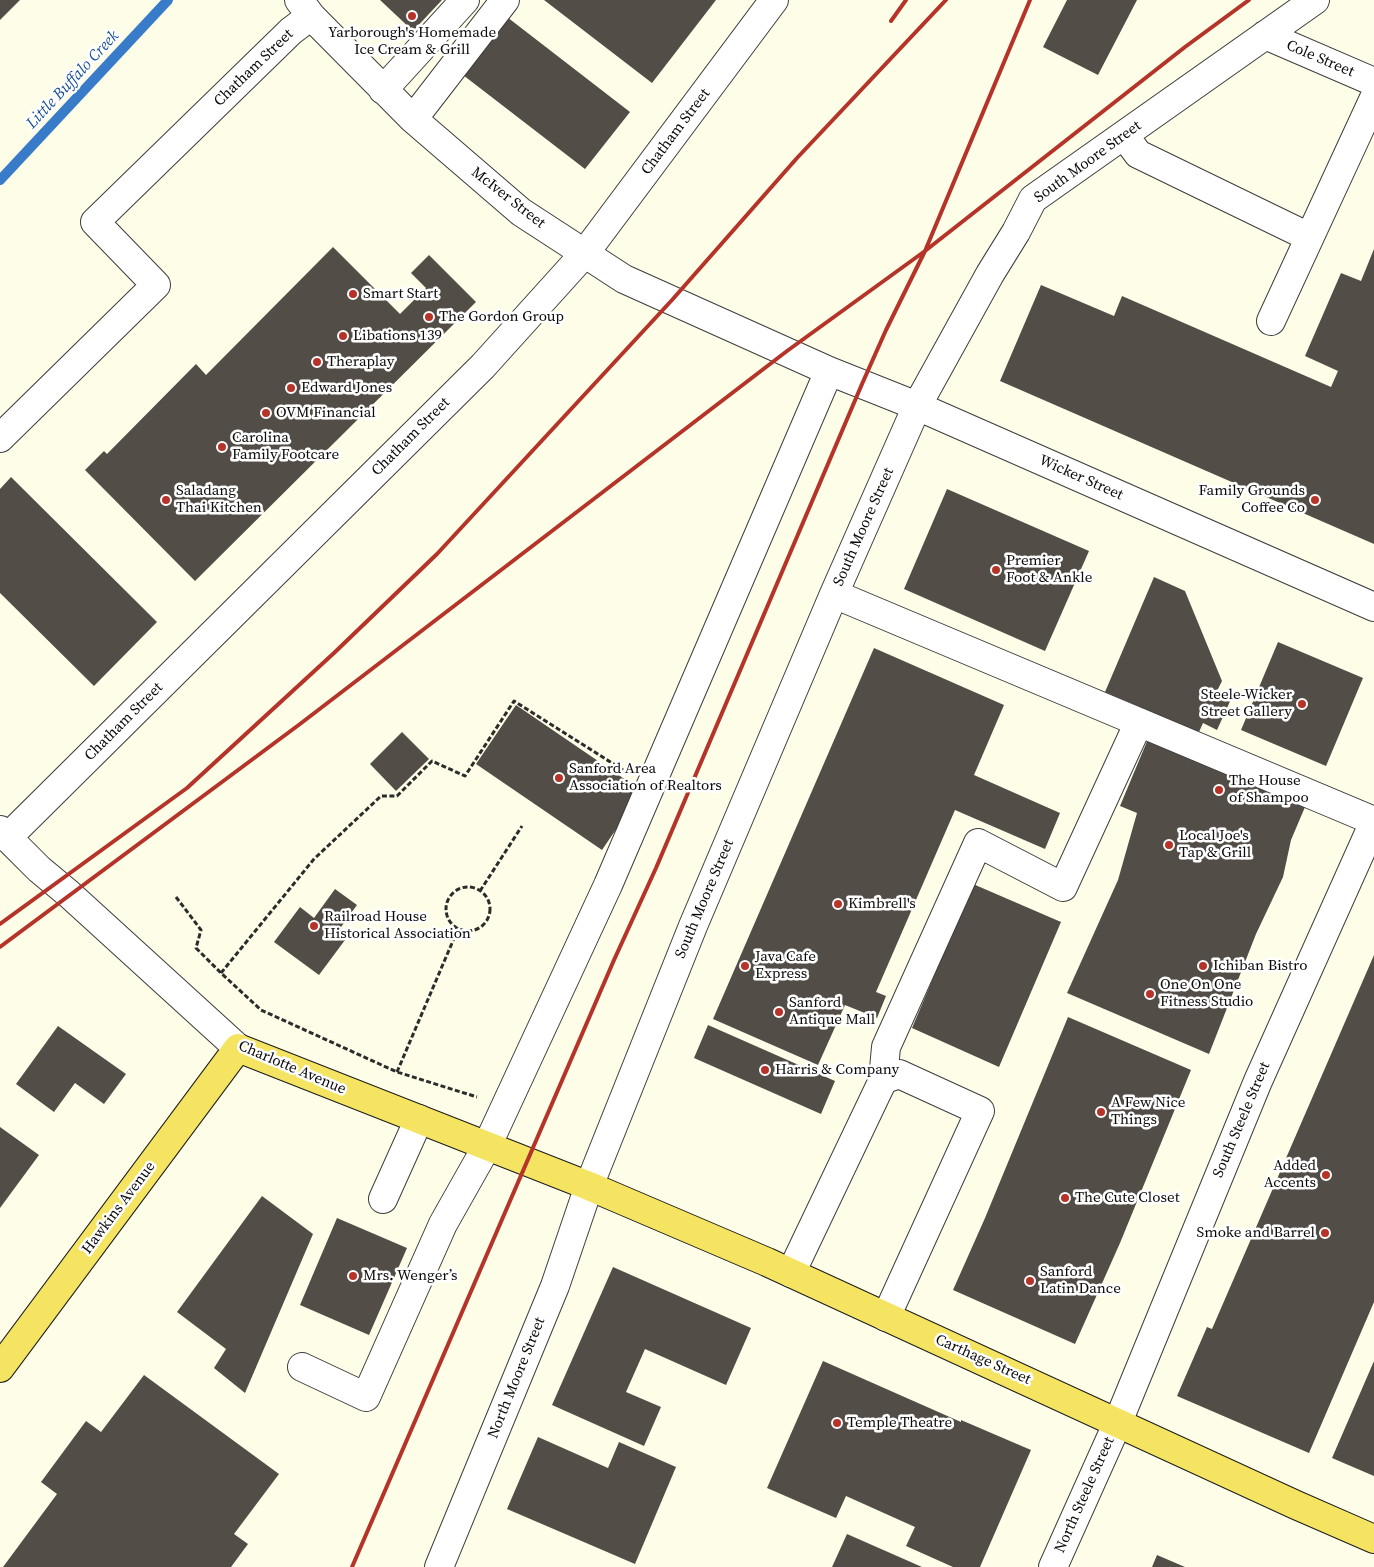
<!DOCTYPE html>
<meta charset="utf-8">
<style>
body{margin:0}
canvas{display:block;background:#fefde8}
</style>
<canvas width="1374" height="1567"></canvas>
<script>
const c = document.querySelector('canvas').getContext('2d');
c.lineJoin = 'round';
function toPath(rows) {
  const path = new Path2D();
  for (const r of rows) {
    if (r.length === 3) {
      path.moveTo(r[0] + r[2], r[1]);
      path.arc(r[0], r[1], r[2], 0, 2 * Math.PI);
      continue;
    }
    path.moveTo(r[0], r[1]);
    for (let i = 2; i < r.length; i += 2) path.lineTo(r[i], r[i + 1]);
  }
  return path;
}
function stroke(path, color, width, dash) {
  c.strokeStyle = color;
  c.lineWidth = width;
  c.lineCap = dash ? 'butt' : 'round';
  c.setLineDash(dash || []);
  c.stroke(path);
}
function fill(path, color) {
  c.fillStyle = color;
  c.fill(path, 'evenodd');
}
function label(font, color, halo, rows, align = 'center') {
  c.font = font + ' "Source Serif 4",serif';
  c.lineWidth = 5;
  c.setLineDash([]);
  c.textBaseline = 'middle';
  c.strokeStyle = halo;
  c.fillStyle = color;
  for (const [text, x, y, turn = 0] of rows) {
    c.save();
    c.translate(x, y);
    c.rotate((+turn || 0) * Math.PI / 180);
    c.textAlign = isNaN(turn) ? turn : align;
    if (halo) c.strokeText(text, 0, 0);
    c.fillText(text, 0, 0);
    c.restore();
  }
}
stroke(toPath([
 [0,180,168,0]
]), '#387cc9', 10);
fill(toPath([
 [0,0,20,0,0,20],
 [380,0,442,0,413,31],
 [544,0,716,0,652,83],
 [1067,0,1137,0,1098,75,1043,47],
 [507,17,630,112,585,169,463,75],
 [333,247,400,314,426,288,411,273,429,255,476,302,195,581,85,470,104,451,107,454,196,364,206,375],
 [1374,249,1374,544,1000,381,1041,285,1114,316,1122,296,1331,387,1338,371,1305,356,1341,273,1361,281],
 [11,477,157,622,94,686,0,593,0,489],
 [947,489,1089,551,1045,651,904,589],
 [1154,577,1185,591,1222,681,1217,691,1232,697,1217,730,1203,723,1199,732,1105,692],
 [1278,642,1363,678,1326,766,1241,730],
 [874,648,1004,705,974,775,1060,813,1045,849,955,810,876,992,886,996,877,1018,845,1005,818,1065,713,1019],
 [516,705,642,791,602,850,476,764],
 [402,732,429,759,396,791,370,764],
 [1148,739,1305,807,1291,840,1283,877,1256,934,1209,1054,1067,993,1118,880,1137,813,1120,806],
 [973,884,1061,922,999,1067,912,1028],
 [335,889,357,905,336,934,345,940,319,975,274,942,300,907,314,918],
 [1374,955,1374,1302,1309,1453,1177,1396,1207,1327,1212,1329],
 [1068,1017,1191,1070,1120,1243,1075,1344,953,1290,985,1218],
 [708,1025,835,1081,821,1114,694,1058],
 [58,1026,126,1074,104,1104,75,1083,54,1112,16,1084],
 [0,1127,39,1155,0,1208],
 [262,1196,313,1234,245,1393,214,1368,226,1349,177,1312],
 [337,1218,407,1248,369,1335,300,1305],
 [613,1267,751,1328,726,1385,645,1349,626,1392,661,1407,644,1446,552,1405],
 [823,1361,961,1422,961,1420,1031,1450,980,1567,953,1567,906,1546,915,1527,846,1496,836,1518,767,1488],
 [1374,1361,1374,1476,1332,1458],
 [144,1375,279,1474,234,1534,248,1544,231,1567,3,1567,57,1494,41,1482,86,1421,101,1432],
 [538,1437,608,1468,619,1442,676,1467,635,1564,507,1509],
 [847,1534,922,1567,832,1567],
 [1157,1555,1185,1567,1152,1567]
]), '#534d47');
const minor = toPath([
 [299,0,311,16,413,119,521,212,624,279,829,371,917,406,1374,607],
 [1265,35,1374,82],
 [383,90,465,0],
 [413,119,505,0],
 [1124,135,1138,154,1309,237],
 [1271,321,1374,98],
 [0,438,156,285,95,222,291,31,311,16],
 [834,594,1374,821],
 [0,830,39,869,69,894,238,1048],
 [7,838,483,366,585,253,774,0],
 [883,1080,886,1047,978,843,1063,887,1139,722],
 [383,1199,419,1119],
 [791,1273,883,1080,899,1074,980,1111,886,1317],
 [302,1367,366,1397,443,1224,487,1146,608,885,829,371],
 [439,1567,555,1286,589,1186,693,926,834,594,917,406,990,274,1016,232,1033,199,1315,0],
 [1053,1567,1118,1422,1258,1081,1374,822]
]);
const major = toPath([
 [0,1368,238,1048,589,1186,767,1262,1296,1505,1374,1539]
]);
stroke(minor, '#3d3d3d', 30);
stroke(major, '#1b1b1b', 30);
stroke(toPath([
 [468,909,22],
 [480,891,522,826],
 [176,897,201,930,196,948,221,973,261,1010,397,1072,477,1097],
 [221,973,314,859,381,796,397,796,432,761,465,776,514,701,623,770],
 [397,1072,458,929]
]), '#2c2c2c', 3, [5, 2.5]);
stroke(minor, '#fff', 28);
stroke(major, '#f5e462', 28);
stroke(toPath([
 [891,21,906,0],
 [0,924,187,788,334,653,437,554,672,300,797,158,946,0],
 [0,947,300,724,787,351,925,251,1185,47,1249,0],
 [352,1567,614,960,656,868,862,384,886,330,925,251,1030,0]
]), '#b53328', 4);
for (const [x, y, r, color] of [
 [412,16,5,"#b53328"],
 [353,294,5,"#b53328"],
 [429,317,5,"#b53328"],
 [343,336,5,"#b53328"],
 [317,362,5,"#b53328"],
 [291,388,5,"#b53328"],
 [266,413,5,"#b53328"],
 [222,447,5,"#b53328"],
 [166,500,5,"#b53328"],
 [1315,500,5,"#b53328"],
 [996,570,5,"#b53328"],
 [1302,704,5,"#b53328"],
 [559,778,5,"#b53328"],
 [1219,790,5,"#b53328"],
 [1169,845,5,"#b53328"],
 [838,904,5,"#b53328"],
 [314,926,5,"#b53328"],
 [745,966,5,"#b53328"],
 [1203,966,5,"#b53328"],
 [1150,994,5,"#b53328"],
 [779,1012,5,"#b53328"],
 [765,1070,5,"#b53328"],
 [1101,1112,5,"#b53328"],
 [1326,1175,5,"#b53328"],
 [1065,1198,5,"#b53328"],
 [1325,1233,5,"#b53328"],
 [353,1276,5,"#b53328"],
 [1030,1281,5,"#b53328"],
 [837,1423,5,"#b53328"]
]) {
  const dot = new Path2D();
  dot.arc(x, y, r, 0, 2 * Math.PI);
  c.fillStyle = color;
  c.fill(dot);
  stroke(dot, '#fff', 2);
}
label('15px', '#0a0a0a', '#fff', [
 ["Yarborough's Homemade",412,33,"center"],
 ["Ice Cream & Grill",412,50,"center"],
 ["Smart Start",363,294],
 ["The Gordon Group",439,317],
 ["Libations 139",353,336],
 ["Theraplay",327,362],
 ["Edward Jones",301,388],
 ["OVM Financial",276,413],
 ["Carolina",232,438],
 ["Family Footcare",232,455],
 ["Saladang",176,491],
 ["Thai Kitchen",176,508],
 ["Family Grounds",1305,491,"right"],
 ["Coffee Co",1305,508,"right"],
 ["Premier",1006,561],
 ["Foot & Ankle",1006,578],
 ["Steele-Wicker",1292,695,"right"],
 ["Street Gallery",1292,712,"right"],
 ["Sanford Area",569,769],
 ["Association of Realtors",569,786],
 ["The House",1229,781],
 ["of Shampoo",1229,798],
 ["Local Joe's",1179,836],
 ["Tap & Grill",1179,853],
 ["Kimbrell's",848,904],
 ["Railroad House",324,917],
 ["Historical Association",324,934],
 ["Java Cafe",755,957],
 ["Express",755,974],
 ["Ichiban Bistro",1213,966],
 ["One On One",1160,985],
 ["Fitness Studio",1160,1002],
 ["Sanford",789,1003],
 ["Antique Mall",789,1020],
 ["Harris & Company",775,1070],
 ["A Few Nice",1111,1103],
 ["Things",1111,1120],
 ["Added",1316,1166,"right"],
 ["Accents",1316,1183,"right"],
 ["The Cute Closet",1075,1198],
 ["Smoke and Barrel",1315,1233,"right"],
 ["Sanford",1040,1272],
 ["Latin Dance",1040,1289],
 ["Mrs. Wenger’s",363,1276],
 ["Temple Theatre",847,1423]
], 'left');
label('15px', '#0a0a0a', '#fff', [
 ["Cole Street",1320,59,23],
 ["Chatham Street",254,68,-44],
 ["Chatham Street",676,132,-53],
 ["South Moore Street",1088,162,-36],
 ["McIver Street",508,198,38],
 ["Chatham Street",411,437,-45],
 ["Wicker Street",1081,478,24],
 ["South Moore Street",864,527,-66],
 ["Chatham Street",124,722,-45],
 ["South Moore Street",705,899,-67],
 ["Charlotte Avenue",292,1068,23],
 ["South Steele Street",1242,1120,-67],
 ["Hawkins Avenue",119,1208,-53],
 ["Carthage Street",983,1360,24],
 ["North Moore Street",517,1378,-68],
 ["North Steele Street",1085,1495,-66]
]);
label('italic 16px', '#194f97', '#fff', [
 ["Little Buffalo Creek",73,80,-47]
]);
</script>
